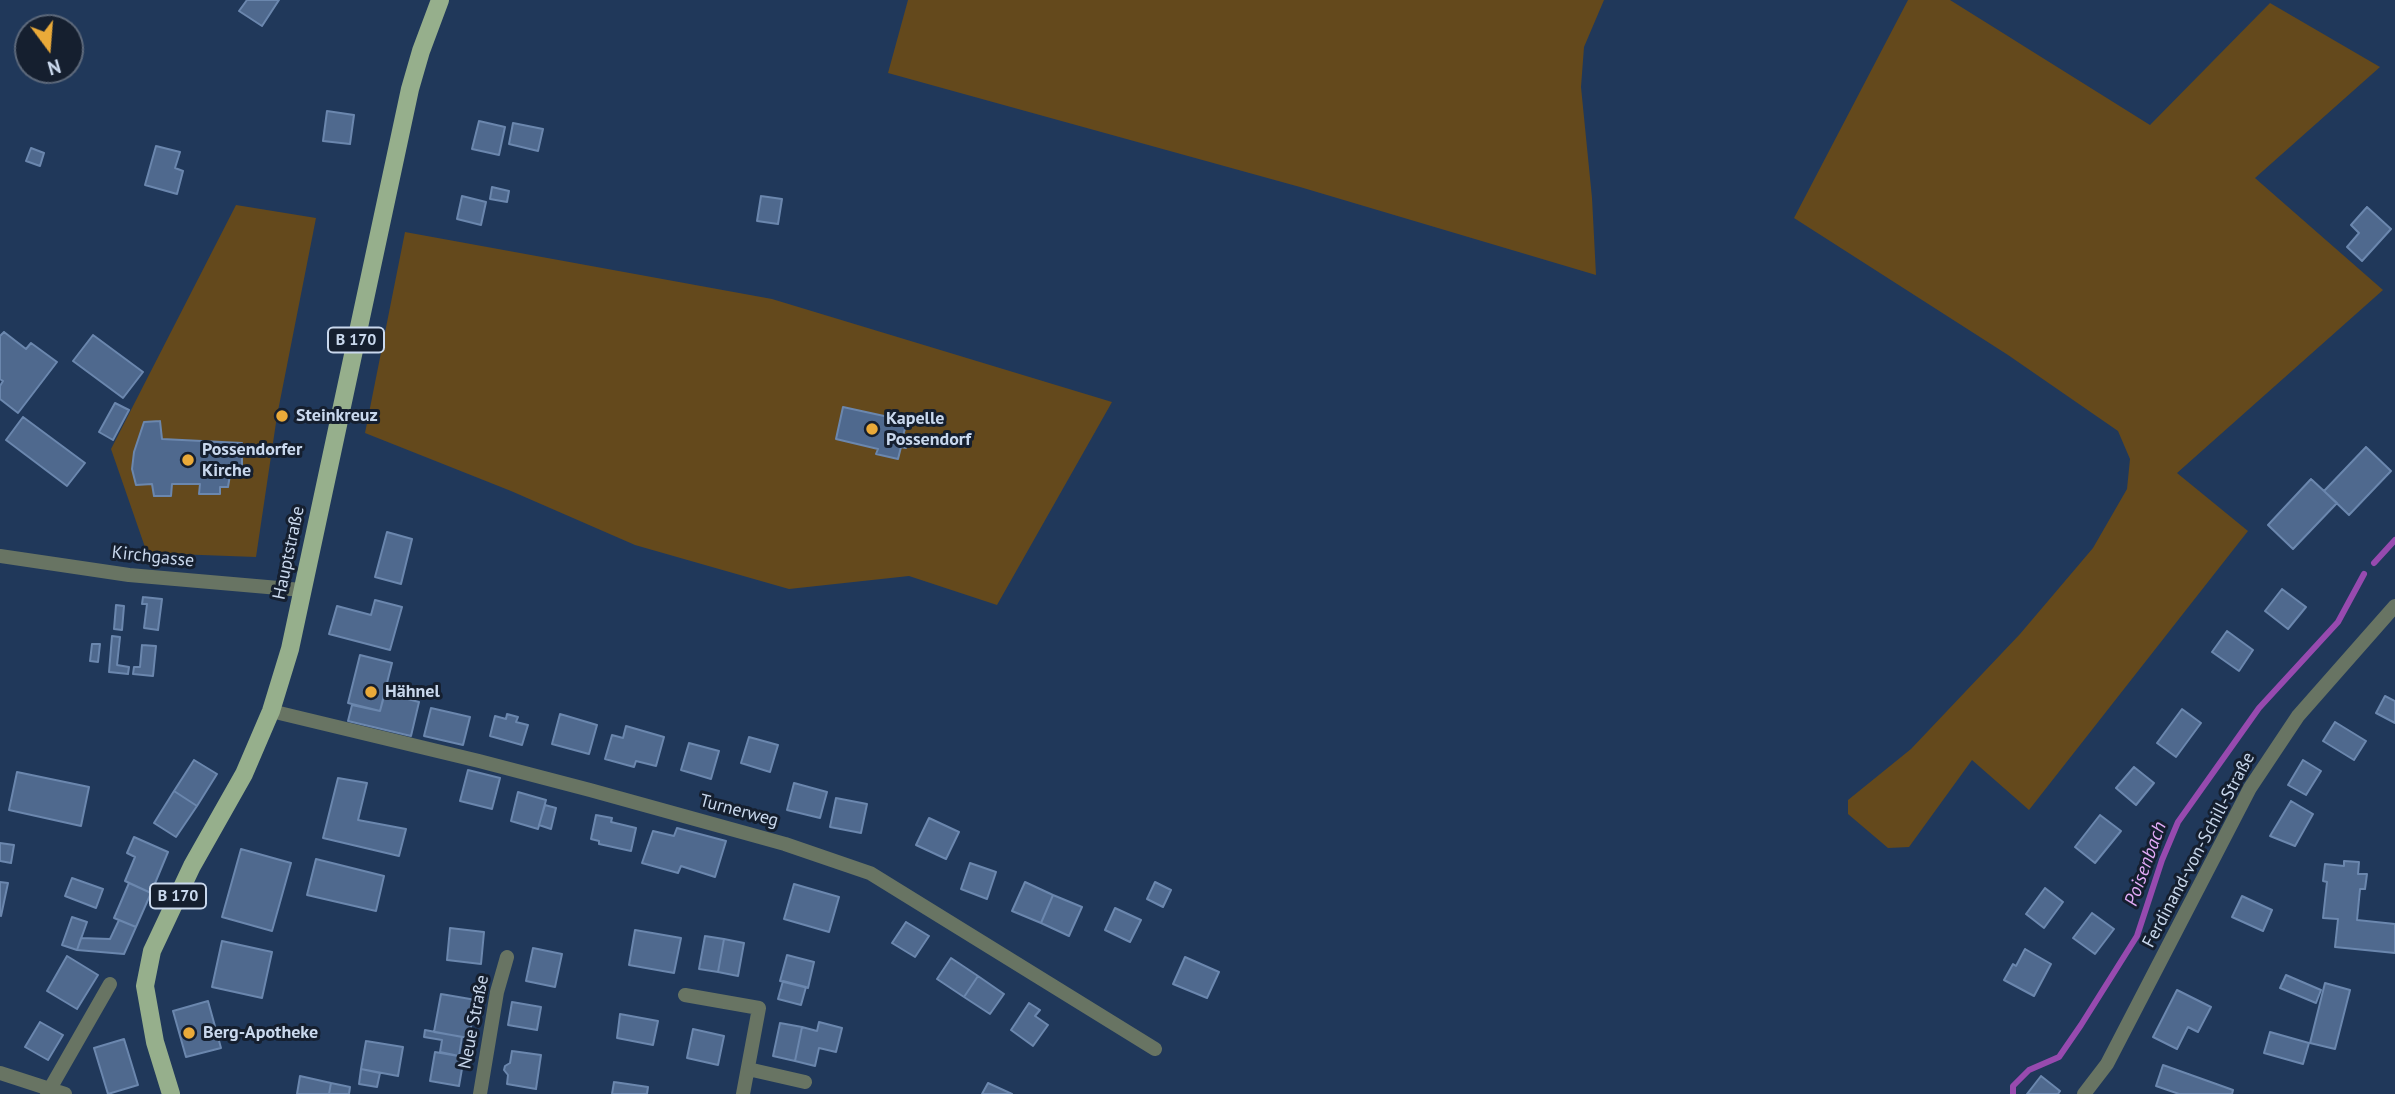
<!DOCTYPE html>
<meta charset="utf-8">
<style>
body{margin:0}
#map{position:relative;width:2395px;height:1094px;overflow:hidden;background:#20385a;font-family:"PT Sans",sans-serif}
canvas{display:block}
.north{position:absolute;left:14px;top:14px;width:70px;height:70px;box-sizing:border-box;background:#151f2f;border:2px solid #5d697b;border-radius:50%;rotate:164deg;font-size:19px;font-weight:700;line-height:28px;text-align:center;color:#c9d8ed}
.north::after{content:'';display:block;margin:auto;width:24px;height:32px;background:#eaaa39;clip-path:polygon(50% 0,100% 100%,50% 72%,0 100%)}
</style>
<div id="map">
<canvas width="2395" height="1094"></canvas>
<div class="north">N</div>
</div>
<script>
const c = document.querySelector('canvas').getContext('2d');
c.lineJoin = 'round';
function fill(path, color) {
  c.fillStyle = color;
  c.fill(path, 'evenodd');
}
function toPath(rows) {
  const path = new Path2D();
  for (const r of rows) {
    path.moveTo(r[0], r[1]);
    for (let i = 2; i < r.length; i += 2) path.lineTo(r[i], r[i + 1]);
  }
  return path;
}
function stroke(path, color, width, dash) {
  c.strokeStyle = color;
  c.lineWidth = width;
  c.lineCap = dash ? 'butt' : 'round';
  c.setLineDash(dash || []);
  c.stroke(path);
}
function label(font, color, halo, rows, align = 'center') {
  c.font = font + ' "PT Sans",sans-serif';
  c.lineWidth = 6;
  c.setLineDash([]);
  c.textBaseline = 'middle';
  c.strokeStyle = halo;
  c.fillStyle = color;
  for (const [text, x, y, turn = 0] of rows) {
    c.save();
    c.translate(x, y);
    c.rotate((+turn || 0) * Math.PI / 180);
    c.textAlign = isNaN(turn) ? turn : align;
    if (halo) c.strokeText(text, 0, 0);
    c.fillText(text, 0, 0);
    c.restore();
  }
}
fill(toPath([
 [908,0,1604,0,1584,47,1581,87,1592,198,1596,275,1300,187,888,73],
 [1908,0,1950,0,2150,125,2270,3,2380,67,2255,178,2383,290,2177,473,2248,531,2029,810,1972,760,1909,847,1888,848,1848,814,1848,800,1911,749,2020,634,2093,548,2127,489,2130,459,2118,431,2008,355,1794,218],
 [236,205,316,218,277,416,256,557,147,553,111,449],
 [405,232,772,299,1112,402,997,605,909,576,789,589,635,545,511,491,365,433]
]), '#64491c');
stroke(toPath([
 [2374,563,2395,540],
 [2013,1094,2013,1086,2029,1070,2059,1057,2081,1025,2137,936,2162,860,2178,822,2259,708,2338,622,2364,574]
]), '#974aaf', 6);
const building = toPath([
 [247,0,279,0,262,26,239,11,247,0],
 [327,111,354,115,350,144,323,141,327,111],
 [479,121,505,127,499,155,472,149,479,121],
 [513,123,543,129,538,151,509,144,513,123],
 [156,146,180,152,175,168,183,171,177,194,145,185,156,146],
 [31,148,44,153,40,166,26,161,31,148],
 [492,187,509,191,507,202,490,199,492,187],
 [462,196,486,202,481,225,457,219,462,196],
 [761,196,782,199,778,224,757,221,761,196],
 [2367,207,2391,229,2362,261,2347,247,2359,233,2351,225,2367,207],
 [4,332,26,349,31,343,57,362,18,413,0,399,0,386,3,381,0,379,0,336,4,332],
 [93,335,143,372,123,398,73,361,93,335],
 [115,403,129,410,113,440,99,432,115,403],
 [843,407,907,421,903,436,909,437,906,448,901,447,898,459,876,454,878,449,836,439,843,407],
 [23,417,85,463,67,486,6,440,23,417],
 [160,421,162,439,242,443,242,474,230,475,228,487,220,487,220,494,199,494,200,484,172,484,171,496,154,496,152,484,136,485,132,469,134,452,144,422,160,421],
 [2366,447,2391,471,2349,515,2324,491,2366,447],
 [2311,479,2337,503,2293,549,2268,525,2311,479],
 [387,532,412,539,401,584,375,577,387,532],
 [2282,589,2306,607,2288,629,2265,611,2282,589],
 [143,597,162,599,158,630,144,628,147,604,142,604,143,597],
 [375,600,402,607,390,650,329,634,337,606,371,615,375,600],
 [116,605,124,606,122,630,114,629,116,605],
 [2227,631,2253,650,2239,671,2212,652,2227,631],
 [112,636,120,637,117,665,129,667,128,674,109,672,112,636],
 [92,644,100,644,98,662,90,661,92,644],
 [142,645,156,646,153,676,133,674,134,667,140,667,142,645],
 [360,655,392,663,380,711,348,703,360,655],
 [385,693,419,702,411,736,348,721,352,705,380,711,385,693],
 [2385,696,2395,701,2395,723,2376,713,2385,696],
 [431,708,470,717,463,745,424,736,431,708],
 [2182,709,2201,723,2176,757,2157,743,2182,709],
 [507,714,518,717,516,722,528,725,522,745,490,736,495,716,506,719,507,714],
 [560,714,597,725,589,754,552,744,560,714],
 [2335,722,2366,741,2354,760,2323,741,2335,722],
 [626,726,664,737,656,766,636,761,634,767,605,759,612,735,623,738,626,726],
 [749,737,778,745,770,772,741,763,749,737],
 [689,743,719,751,711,779,681,770,689,743],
 [194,760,217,774,197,806,174,791,194,760],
 [2303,760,2321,771,2306,795,2288,785,2303,760],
 [2134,767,2154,783,2136,805,2116,788,2134,767],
 [468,770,500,778,492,809,460,801,468,770],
 [17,772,89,787,81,826,9,810,17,772],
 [338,778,367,783,358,820,406,829,399,856,323,838,338,778],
 [794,783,827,792,820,818,787,810,794,783],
 [174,791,197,806,176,837,154,823,174,791],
 [518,792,546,800,538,829,511,821,518,792],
 [836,798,867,804,861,833,830,827,836,798],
 [2291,801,2313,814,2295,846,2270,836,2291,801],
 [545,805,556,808,551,829,539,825,545,805],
 [596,815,612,818,611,822,636,828,631,851,599,844,599,841,591,839,596,815],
 [2100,815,2121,831,2095,863,2075,847,2100,815],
 [929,818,959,832,946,859,916,845,929,818],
 [677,828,726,841,715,877,681,866,678,873,642,863,653,831,674,836,677,828],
 [134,837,168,852,151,893,125,881,135,857,127,853,134,837],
 [0,843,14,845,11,863,0,861,0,843],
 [241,849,291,863,272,931,222,917,241,849],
 [316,859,384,876,376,911,307,895,316,859],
 [2344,861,2359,862,2358,874,2367,874,2365,889,2360,889,2357,920,2395,924,2395,953,2335,947,2338,919,2323,918,2327,882,2323,881,2325,864,2344,866,2344,861],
 [970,863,996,872,987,899,961,889,970,863],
 [72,878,103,889,96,908,65,896,72,878],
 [0,882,8,883,1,916,0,915,0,882],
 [1025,882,1053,895,1041,923,1012,911,1025,882],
 [1155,882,1171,890,1163,907,1147,899,1155,882],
 [129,883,151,893,136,927,114,918,129,883],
 [794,884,839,897,829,932,784,919,794,884],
 [2045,888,2063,902,2044,928,2026,914,2045,888],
 [1053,895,1082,907,1069,936,1041,923,1053,895],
 [2242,896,2272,910,2263,931,2232,917,2242,896],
 [1115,908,1141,920,1130,942,1105,930,1115,908],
 [2092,913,2114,929,2095,954,2073,938,2092,913],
 [72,917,87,922,77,950,62,945,72,917],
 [119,920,136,927,124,954,77,950,81,938,110,939,119,920],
 [906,922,929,936,915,957,892,943,906,922],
 [450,928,484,932,481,964,447,960,450,928],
 [635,930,681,938,674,973,629,965,635,930],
 [705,936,724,939,718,972,699,969,705,936],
 [724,939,744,943,738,976,718,972,724,939],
 [222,941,272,952,262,998,212,987,222,941],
 [533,948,562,954,555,987,526,981,533,948],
 [2025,949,2051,964,2034,996,2004,980,2013,964,2016,966,2025,949],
 [787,955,814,962,808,988,780,981,787,955],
 [67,956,98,975,77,1009,47,991,67,956],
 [1185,957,1219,972,1207,998,1173,984,1185,957],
 [951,958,978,976,964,997,937,979,951,958],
 [2286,975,2321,990,2316,1003,2280,988,2286,975],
 [978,976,1004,994,990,1014,964,997,978,976],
 [783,981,806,987,801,1005,778,999,783,981],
 [2325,983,2350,990,2335,1049,2310,1043,2325,983],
 [2177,990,2211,1007,2198,1032,2188,1027,2177,1049,2153,1037,2177,990],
 [441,994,476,1000,469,1038,434,1032,441,994],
 [208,1001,221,1048,186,1057,173,1011,208,1001],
 [512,1002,541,1007,537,1030,508,1025,512,1002],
 [1029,1003,1040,1010,1035,1016,1048,1025,1033,1046,1011,1030,1029,1003],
 [620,1014,658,1021,653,1045,617,1038,620,1014],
 [40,1022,63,1035,48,1060,25,1047,40,1022],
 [819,1022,842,1028,836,1052,819,1048,815,1066,795,1061,802,1027,817,1031,819,1022],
 [780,1023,802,1027,795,1061,773,1056,780,1023],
 [693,1029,724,1036,718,1065,687,1058,693,1029],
 [425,1030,462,1037,459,1056,440,1052,442,1040,424,1037,425,1030],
 [2270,1032,2309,1043,2303,1064,2264,1053,2270,1032],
 [124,1039,138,1085,108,1094,94,1048,124,1039],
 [366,1041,403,1047,398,1076,361,1069,366,1041],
 [512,1051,541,1055,536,1089,507,1084,508,1075,504,1070,505,1066,510,1063,512,1051],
 [435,1052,464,1057,459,1086,430,1081,435,1052],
 [2163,1065,2233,1090,2232,1094,2179,1094,2156,1086,2163,1065],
 [361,1069,380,1073,377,1087,359,1084,361,1069],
 [300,1076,331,1083,329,1094,297,1094,300,1076],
 [2041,1076,2060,1091,2058,1094,2027,1094,2041,1076],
 [614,1082,648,1087,647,1094,612,1094,614,1082],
 [331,1083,350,1087,349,1094,329,1094,331,1083],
 [988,1083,1012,1094,982,1094,988,1083]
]);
fill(building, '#4f698e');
stroke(building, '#6b87ae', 2);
stroke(toPath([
 [0,556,129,575,302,590],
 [271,711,479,761,590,790,785,844,870,873,1155,1049],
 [685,995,759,1008,743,1094],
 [748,1069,805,1082],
 [0,1073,65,1094],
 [47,1094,110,984],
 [480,1094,497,992,507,957],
 [2084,1094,2107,1064,2250,788,2298,716,2395,606]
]), '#687463', 14);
stroke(toPath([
 [171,1094,155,1042,145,986,152,951,192,866,244,774,271,711,290,649,410,89,421,51,440,0]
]), '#96af8c', 18);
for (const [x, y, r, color] of [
 [282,416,7,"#eaaa39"],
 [872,429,7,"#eaaa39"],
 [188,460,7,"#eaaa39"],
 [371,692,7,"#eaaa39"],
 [189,1033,7,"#eaaa39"]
]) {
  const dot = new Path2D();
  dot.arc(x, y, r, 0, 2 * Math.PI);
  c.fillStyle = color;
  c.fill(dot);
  stroke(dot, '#151f2f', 2.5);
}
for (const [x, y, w] of [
 [356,340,56],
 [178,896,56]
]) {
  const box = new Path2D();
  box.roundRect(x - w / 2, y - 12.5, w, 25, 5);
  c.fillStyle = '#151f2f';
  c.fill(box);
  stroke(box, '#c9d8ed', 2);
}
label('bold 16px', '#c9d8ed', null, [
 ["B 170",356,340],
 ["B 170",178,896]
]);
label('bold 18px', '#c9d8ed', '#151f2f', [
 ["Steinkreuz",296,416],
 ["Kapelle",886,419],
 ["Possendorf",886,440],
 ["Possendorfer",202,450],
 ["Kirche",202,471],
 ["Hähnel",385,692],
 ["Berg-Apotheke",203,1033]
], 'left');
label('18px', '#c9d8ed', '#151f2f', [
 ["Hauptstraße",289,553,-78],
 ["Kirchgasse",153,557,6],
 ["Turnerweg",739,811,15],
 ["Ferdinand-von-Schill-Straße",2199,850,-62],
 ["Neue Straße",474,1022,-79]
]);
label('italic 19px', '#e2abf6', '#151f2f', [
 ["Poisenbach",2146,864,-70]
]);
</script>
